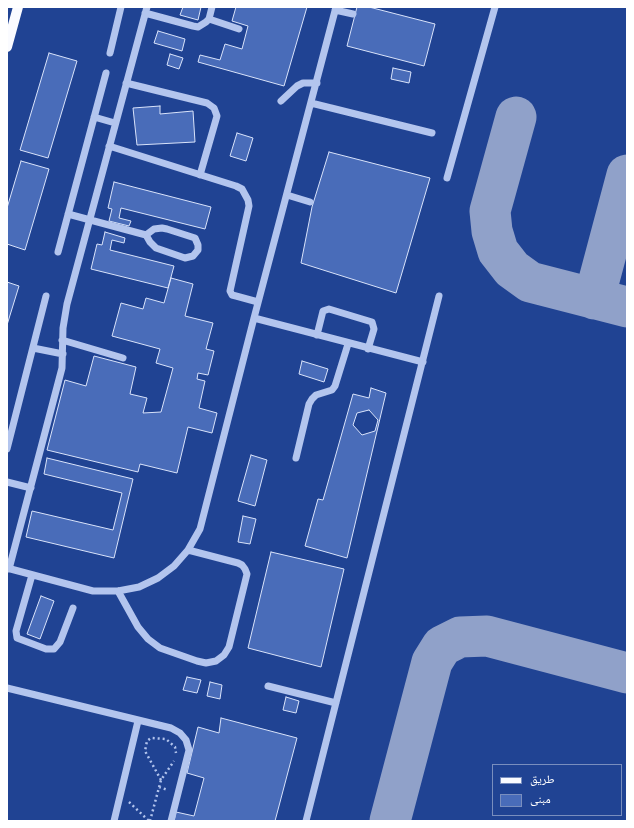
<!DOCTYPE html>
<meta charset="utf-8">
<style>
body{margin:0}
#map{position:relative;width:634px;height:828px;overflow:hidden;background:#204393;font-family:"Sofia Sans Condensed","Noto Naskh Arabic",sans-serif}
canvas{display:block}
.frame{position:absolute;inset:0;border:8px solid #fff;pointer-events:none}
.legend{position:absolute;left:492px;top:764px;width:130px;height:52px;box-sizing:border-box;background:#204393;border:1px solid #798ebe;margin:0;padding:5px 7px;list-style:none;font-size:12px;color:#fff}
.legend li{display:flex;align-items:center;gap:8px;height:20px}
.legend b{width:20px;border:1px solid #798ebe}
</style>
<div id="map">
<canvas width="634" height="828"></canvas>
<div class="frame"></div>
<ul class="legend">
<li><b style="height:5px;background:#fafbff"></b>طريق</li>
<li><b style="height:11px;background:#496cb9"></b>مبنى</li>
</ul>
</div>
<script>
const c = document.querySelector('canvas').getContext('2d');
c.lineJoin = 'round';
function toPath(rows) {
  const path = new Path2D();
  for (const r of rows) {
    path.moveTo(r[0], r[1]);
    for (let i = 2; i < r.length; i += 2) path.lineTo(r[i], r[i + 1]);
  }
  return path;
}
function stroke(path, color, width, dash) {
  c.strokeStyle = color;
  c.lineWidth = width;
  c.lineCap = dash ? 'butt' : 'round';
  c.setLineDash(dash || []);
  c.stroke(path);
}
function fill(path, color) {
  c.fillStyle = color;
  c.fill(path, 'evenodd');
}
stroke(toPath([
 [516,117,490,211,492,231,498,251,512,269,530,282,627,307],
 [594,299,627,175],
 [390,821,432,662,442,646,460,637,487,636,627,673]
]), '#90a1c9', 41);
const building = toPath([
 [183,7,201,7,198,20,180,15,183,7],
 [236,7,307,7,284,86,198,62,200,55,220,60,225,44,242,49,248,26,232,21,236,7],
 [357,7,369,7,435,24,424,66,347,46,357,7],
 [158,31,185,39,182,51,154,43,158,31],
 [49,53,77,61,48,158,20,150,49,53],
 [170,54,183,58,179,69,167,65,170,54],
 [393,68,411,72,409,83,391,79,393,68],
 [160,106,160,114,193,111,195,142,137,145,133,108,160,106],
 [237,133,253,138,246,161,230,156,237,133],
 [329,152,430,178,396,293,301,263,312,207,329,152],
 [21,161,49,169,25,250,7,244,7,208,21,161],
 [114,182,211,207,205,229,121,208,119,218,131,221,129,226,109,221,112,209,108,208,114,182],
 [105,232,125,238,124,243,112,240,110,250,174,266,168,288,91,269,97,244,102,245,105,232],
 [171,278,193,284,185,316,213,323,206,349,214,351,208,375,198,373,197,379,205,381,199,408,217,413,212,433,188,427,177,473,140,464,138,472,47,450,65,380,86,386,94,356,136,367,130,394,147,398,143,413,161,412,173,368,156,363,160,349,112,336,121,303,143,309,146,298,164,303,171,278],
 [7,282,19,286,7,325,7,282],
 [302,361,328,369,324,382,299,374,302,361],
 [371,388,386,393,347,558,305,546,318,499,323,500,353,394,369,398,371,388],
 [369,410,378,420,375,431,362,435,353,425,357,413,369,410],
 [251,455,267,460,255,506,238,501,251,455],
 [47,458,133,479,114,558,26,537,32,511,113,530,122,493,44,474,47,458],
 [243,516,256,519,250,544,238,542,243,516],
 [271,552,344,569,321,667,248,648,271,552],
 [41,596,54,601,40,639,27,634,41,596],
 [187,677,201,680,197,693,183,690,187,677],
 [210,682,222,685,220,699,207,696,210,682],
 [286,697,299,701,296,713,283,710,286,697],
 [221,718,297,738,275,821,174,821,176,812,194,816,204,778,187,773,198,727,219,733,221,718]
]);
fill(building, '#496cb9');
stroke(building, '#d9e3fa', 1);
stroke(toPath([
 [161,780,145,751,147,741,151,738,166,739,175,747,176,753],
 [159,787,168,790],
 [129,802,149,821],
 [150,821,161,780,174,761]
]), '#b3c5ee', 2.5, [2, 3]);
stroke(toPath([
 [335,10,353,14],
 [145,13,193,26,198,27,206,22,209,19,212,7],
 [209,19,239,29],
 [110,53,121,7],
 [126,83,207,103,214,108,217,116,200,175],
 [281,101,297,86,303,83,317,83],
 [311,103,432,133],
 [94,117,115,123],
 [109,146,236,186,242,189,248,200,249,206,230,291,232,295,236,296,258,302],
 [447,178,495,7],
 [287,195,310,202],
 [68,214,146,235,150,242,156,248,185,258,193,256,198,250,198,245,195,238,167,229,162,228,154,229,146,235],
 [58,252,106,73],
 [254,318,423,362],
 [317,335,323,311,329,309,372,322,374,329,368,349],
 [62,340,123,358],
 [33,348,63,354],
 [7,449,46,296],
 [296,458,309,404,312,399,316,395,332,390,335,386,348,344],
 [7,482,31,488],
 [7,568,93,591,118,591,139,587,158,578,174,566,188,550,200,529,254,318,336,7],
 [9,569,62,368,63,328,67,304,147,7],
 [32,575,16,631,17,638,46,649,54,649,60,642,73,608],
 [118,591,138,627,148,639,160,648,197,661,206,663,216,661,224,655,229,647,247,574,245,569,242,565,238,563,188,550],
 [268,686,336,703],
 [7,688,171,728,180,733,186,740,189,750,171,821],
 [114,821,138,721],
 [306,821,439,296]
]), '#b3c5ee', 7);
stroke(toPath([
 [7,47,18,7]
]), '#fafbff', 10);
</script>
